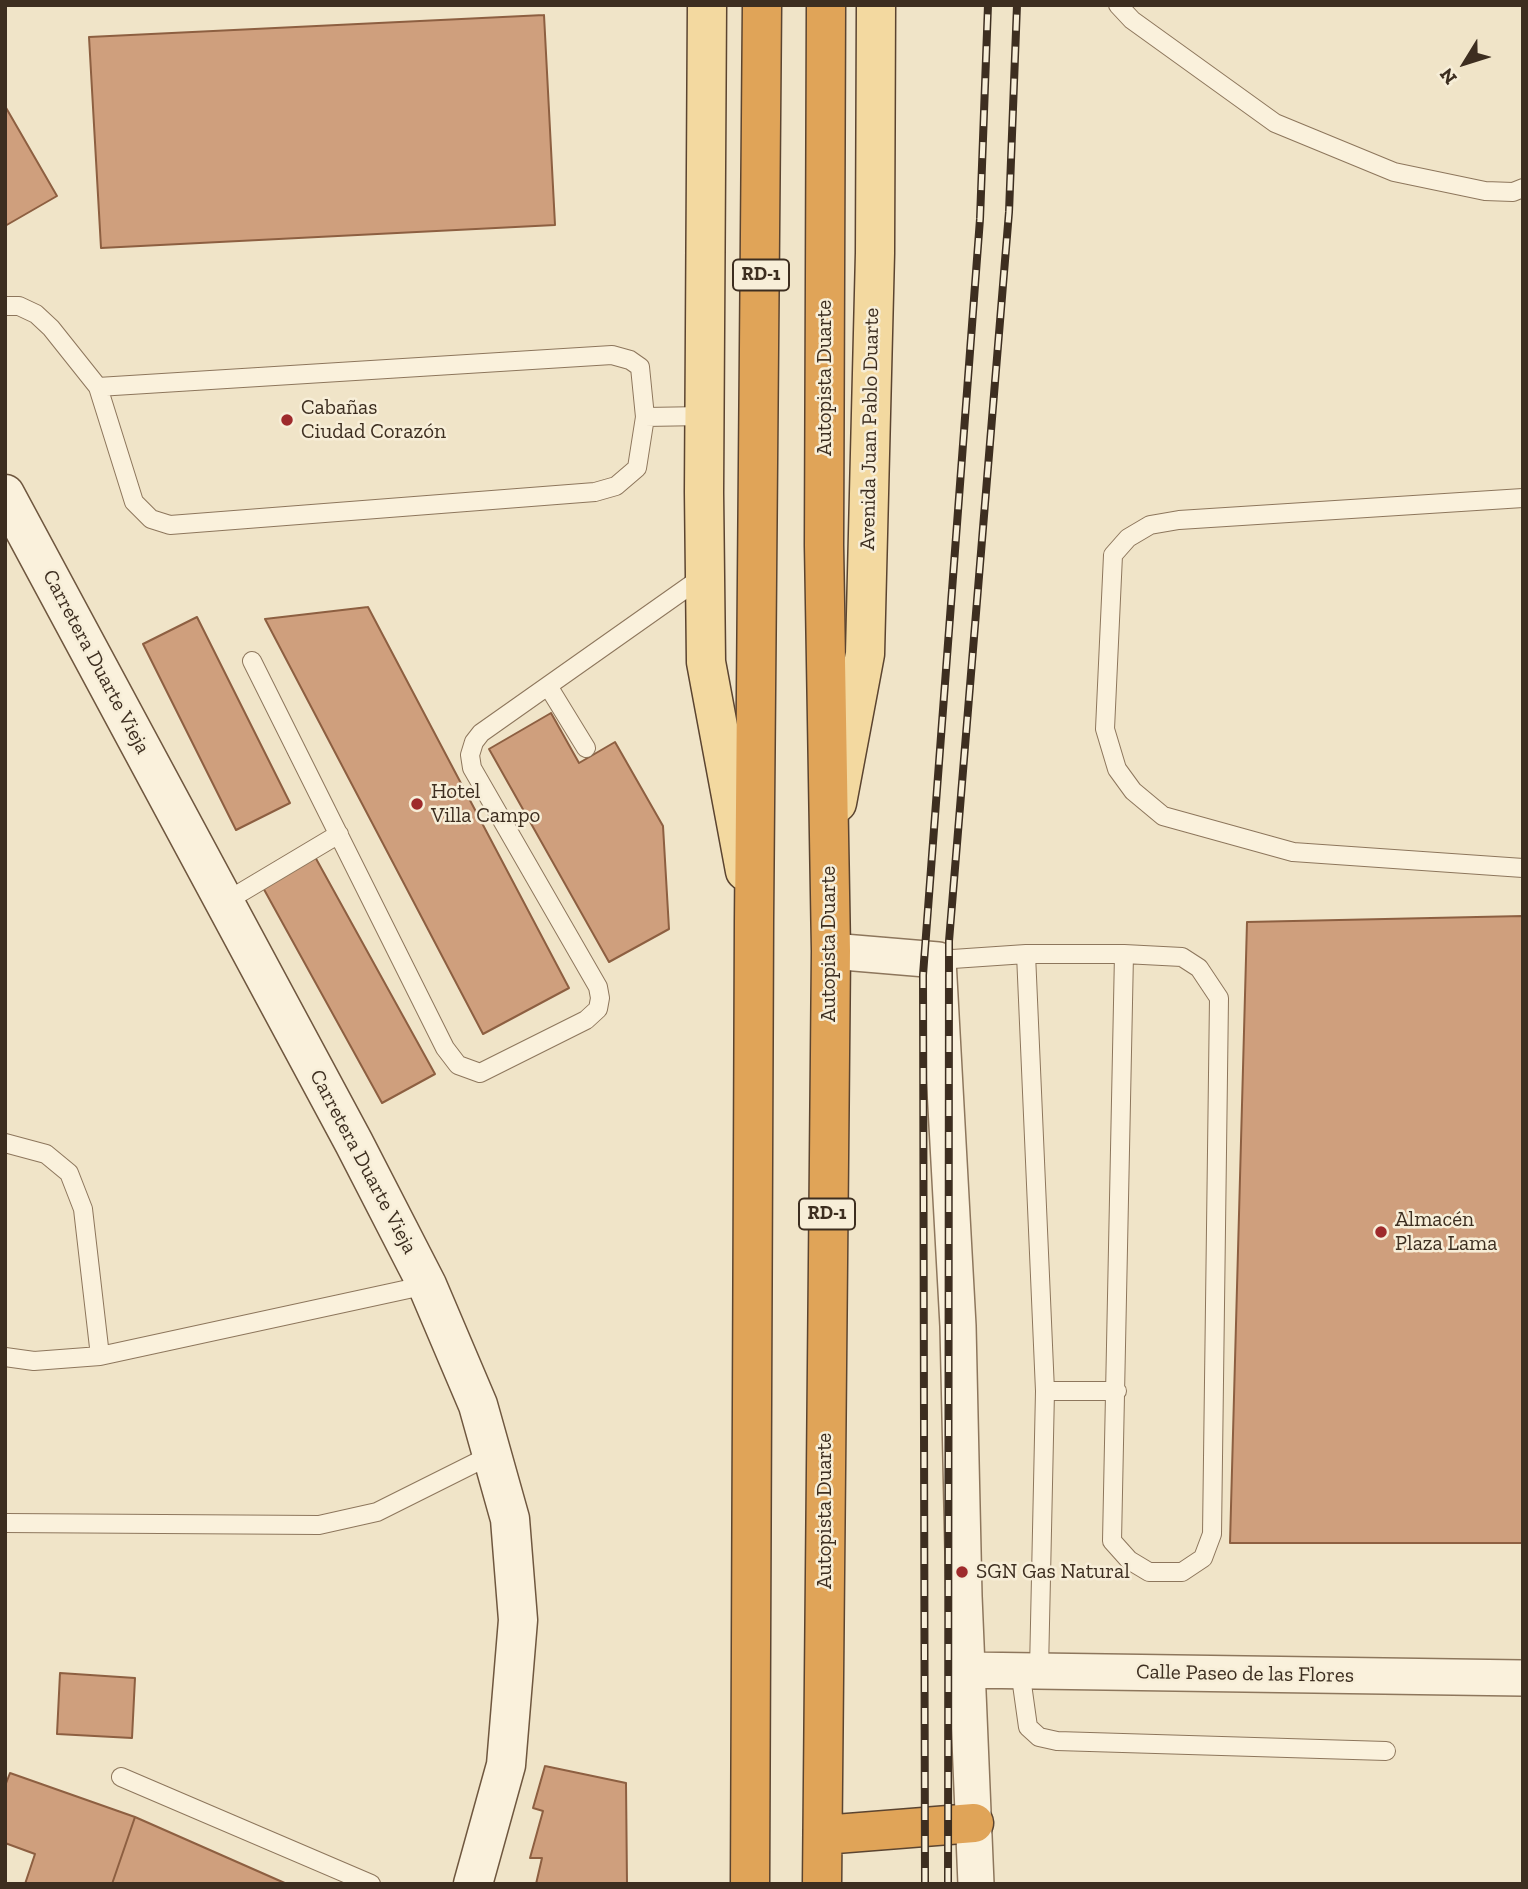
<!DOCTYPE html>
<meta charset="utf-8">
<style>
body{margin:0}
#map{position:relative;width:1528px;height:1889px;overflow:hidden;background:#f0e4c8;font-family:"Zilla Slab",serif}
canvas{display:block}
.frame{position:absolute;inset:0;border:7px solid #3d2e20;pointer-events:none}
.north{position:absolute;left:1430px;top:28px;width:70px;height:70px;-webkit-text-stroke:5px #f7eed8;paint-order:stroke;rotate:232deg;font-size:19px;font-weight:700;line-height:28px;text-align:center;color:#3d2e20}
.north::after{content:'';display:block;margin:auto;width:24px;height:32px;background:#3d2e20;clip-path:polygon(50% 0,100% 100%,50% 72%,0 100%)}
</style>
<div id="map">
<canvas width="1528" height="1889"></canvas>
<div class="frame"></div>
<div class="north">N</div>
</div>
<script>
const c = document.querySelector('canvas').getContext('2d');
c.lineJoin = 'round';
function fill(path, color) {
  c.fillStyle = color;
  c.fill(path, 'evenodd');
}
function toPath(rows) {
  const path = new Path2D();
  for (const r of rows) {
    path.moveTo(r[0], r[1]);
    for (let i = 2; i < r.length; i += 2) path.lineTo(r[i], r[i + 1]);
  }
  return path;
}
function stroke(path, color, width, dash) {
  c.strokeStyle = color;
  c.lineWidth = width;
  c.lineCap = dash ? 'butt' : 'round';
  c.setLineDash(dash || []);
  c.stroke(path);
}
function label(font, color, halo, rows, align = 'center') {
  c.font = font + ' "Zilla Slab",serif';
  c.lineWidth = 5;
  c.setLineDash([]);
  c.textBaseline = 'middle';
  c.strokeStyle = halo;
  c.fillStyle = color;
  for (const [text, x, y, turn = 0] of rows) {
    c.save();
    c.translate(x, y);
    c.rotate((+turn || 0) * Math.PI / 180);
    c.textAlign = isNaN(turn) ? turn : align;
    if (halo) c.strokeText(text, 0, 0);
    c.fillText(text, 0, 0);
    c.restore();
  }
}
const building = toPath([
 [544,15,555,225,101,248,89,37,544,15],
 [5,106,57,196,5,226,5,106],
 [368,607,569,988,483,1034,265,619,368,607],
 [197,617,290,803,236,830,143,644,197,617],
 [551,713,579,763,615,742,663,826,669,929,609,962,489,749,551,713],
 [314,855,435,1074,382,1103,261,884,314,855],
 [1523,916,1523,1543,1230,1543,1247,922,1523,916],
 [60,1673,135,1678,132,1738,57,1734,60,1673],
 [545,1766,626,1783,627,1884,536,1884,542,1858,530,1858,543,1811,533,1808,545,1766],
 [10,1773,135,1817,112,1884,25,1884,35,1854,5,1843,5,1786,10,1773],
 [135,1817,287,1884,112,1884,135,1817]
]);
fill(building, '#cf9f7d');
stroke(building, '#8d5f41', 2);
const service = toPath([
 [1118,5,1132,20,1275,123,1394,172,1485,191,1513,192,1523,188],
 [5,306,19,306,36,314,51,328,98,387,134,502,151,519,170,525,595,492,616,486,637,468,645,417,640,367,630,360,612,355,98,387],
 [645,417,704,416],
 [1523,498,1179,520,1150,525,1128,538,1113,555,1105,729,1117,769,1133,791,1163,816,1293,852,1523,868],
 [252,661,445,1048,458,1065,480,1073,586,1020,598,1009,600,998,598,987,472,768,470,755,474,742,481,733,705,575],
 [548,686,586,748],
 [225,902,339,834],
 [1026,954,1045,1391,1039,1670],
 [938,960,1026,954,1124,954,1182,957,1199,968,1219,998,1212,1534,1203,1558,1182,1572,1149,1572,1129,1560,1112,1541,1124,954],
 [5,1143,46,1154,69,1173,83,1209,100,1356],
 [5,1357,34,1361,100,1356,427,1285],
 [1045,1391,1117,1391],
 [5,1523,319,1525,377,1512,493,1454],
 [1020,1670,1028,1727,1039,1737,1057,1741,1386,1751],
 [121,1777,371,1884]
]);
const minor = toPath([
 [831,951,938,960,958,1326,964,1596,976,1884],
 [967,1670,1523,1678]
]);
const secondary = toPath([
 [5,494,354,1143,427,1285,478,1405,510,1519,518,1620,506,1765,473,1884]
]);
const primary = toPath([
 [707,5,704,492,706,662,745,871],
 [837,803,865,654,875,253,876,5]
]);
const motorway = toPath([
 [823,1835,974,1823],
 [750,1884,754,920,762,5],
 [822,1884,831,951,824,545,826,5]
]);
stroke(service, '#8d765c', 20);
stroke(minor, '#8d765c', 38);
stroke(secondary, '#6f573f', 41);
stroke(primary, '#5b4430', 41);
stroke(motorway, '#5b4430', 41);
stroke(service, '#faf1dc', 18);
stroke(minor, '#faf1dc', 35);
stroke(secondary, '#faf1dc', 38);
stroke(primary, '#f3d9a0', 38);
stroke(motorway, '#e0a458', 38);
const rail = toPath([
 [925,1884,923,975,980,219,988,5],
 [948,1884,949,941,1009,212,1017,5]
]);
stroke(rail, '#3d2e20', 8);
stroke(rail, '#f7eed8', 5, [16]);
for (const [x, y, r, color] of [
 [287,420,7,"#9e2a2b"],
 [417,804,7,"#9e2a2b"],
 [1381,1232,7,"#9e2a2b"],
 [962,1572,7,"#9e2a2b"]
]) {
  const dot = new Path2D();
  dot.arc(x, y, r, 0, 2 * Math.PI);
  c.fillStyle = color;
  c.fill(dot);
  stroke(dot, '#f7eed8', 2.5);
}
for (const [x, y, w] of [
 [761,275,56],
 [827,1214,56]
]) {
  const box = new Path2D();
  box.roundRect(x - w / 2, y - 15.5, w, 31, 5);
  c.fillStyle = '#f7eed8';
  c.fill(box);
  stroke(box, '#3d2e20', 2);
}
label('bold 19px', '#3d2e20', null, [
 ["RD-1",761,275],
 ["RD-1",827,1214]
]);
label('21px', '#3d2e20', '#f7eed8', [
 ["Autopista Duarte",825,378,-90],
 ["Avenida Juan Pablo Duarte",870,429,-89],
 ["Carretera Duarte Vieja",96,662,62],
 ["Autopista Duarte",829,944,-90],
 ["Carretera Duarte Vieja",363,1162,62],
 ["Autopista Duarte",825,1511,-90],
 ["Calle Paseo de las Flores",1245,1674,1]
]);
label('21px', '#3d2e20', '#f7eed8', [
 ["Cabañas",301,408],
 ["Ciudad Corazón",301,432],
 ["Hotel",431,792],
 ["Villa Campo",431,816],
 ["Almacén",1395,1220],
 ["Plaza Lama",1395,1244],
 ["SGN Gas Natural",976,1572]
], 'left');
</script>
